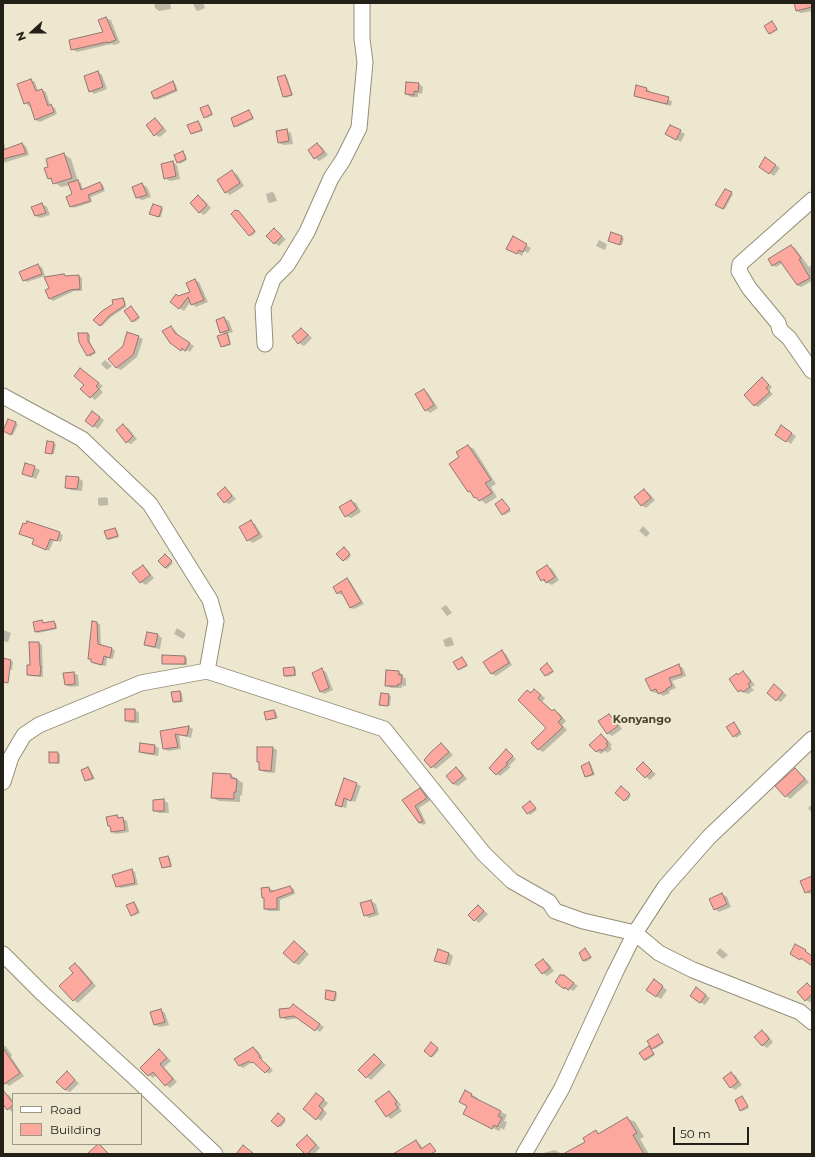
<!DOCTYPE html>
<style>
body{margin:0}
#map{position:relative;width:815px;height:1157px;overflow:hidden;background:#eee7d0;font-family:Montserrat,sans-serif}
canvas{display:block}
.frame{position:absolute;inset:0;border:4px solid #222017;pointer-events:none}
.legend{position:absolute;left:12px;top:1093px;width:130px;height:52px;box-sizing:border-box;background:#eee7d0;border:1px solid #9c9786;margin:0;padding:5px 7px;list-style:none;font-size:12px;color:#222017}
.legend li{display:flex;align-items:center;gap:8px;height:20px}
.legend b{width:20px;border:1px solid #9c9786}
.north{position:absolute;left:12px;top:12px;width:40px;height:40px;-webkit-text-stroke:3px #eee7d0;paint-order:stroke;rotate:249deg;font-size:11px;font-weight:700;line-height:16px;text-align:center;color:#222017}
.north::after{content:'';display:block;margin:auto;width:14px;height:18px;background:#222017;clip-path:polygon(50% 0,100% 100%,50% 72%,0 100%)}
.scale{position:absolute;left:673px;top:1127px;width:76px;height:18px;box-sizing:border-box;border:2px solid #222017;border-top:0;padding-left:5px;font-size:12px;line-height:14px;white-space:nowrap;color:#222017;-webkit-text-stroke:3px #eee7d0;paint-order:stroke}
</style>
<div id="map">
<canvas width="815" height="1157"></canvas>
<div class="frame"></div>
<ul class="legend">
<li><b style="height:5px;background:#fff"></b>Road</li>
<li><b style="height:11px;background:#fda89e"></b>Building</li>
</ul>
<div class="north">N</div>
<div class="scale">50 m</div>
</div>
<script>
const c = document.querySelector('canvas').getContext('2d');
c.lineJoin = 'round';
function fill(path, color) {
  c.fillStyle = color;
  c.fill(path, 'evenodd');
}
function toPath(rows) {
  const path = new Path2D();
  for (const r of rows) {
    path.moveTo(r[0], r[1]);
    for (let i = 2; i < r.length; i += 2) path.lineTo(r[i], r[i + 1]);
  }
  return path;
}
function stroke(path, color, width, dash) {
  c.strokeStyle = color;
  c.lineWidth = width;
  c.lineCap = dash ? 'butt' : 'round';
  c.setLineDash(dash || []);
  c.stroke(path);
}
function label(font, color, halo, rows, align = 'center') {
  c.font = font + ' Montserrat,sans-serif';
  c.lineWidth = 4;
  c.setLineDash([]);
  c.textBaseline = 'middle';
  c.strokeStyle = halo;
  c.fillStyle = color;
  for (const [text, x, y, turn = 0] of rows) {
    c.save();
    c.translate(x, y);
    c.rotate((+turn || 0) * Math.PI / 180);
    c.textAlign = isNaN(turn) ? turn : align;
    if (halo) c.strokeText(text, 0, 0);
    c.fillText(text, 0, 0);
    c.restore();
  }
}
fill(toPath([
 [154,3,170,3,171,9,159,11,155,8],
 [193,3,203,3,205,8,198,11,196,10],
 [795,3,811,3,812,11,801,13,797,11],
 [106,18,111,20,120,43,114,45,111,44,77,52,72,49,105,33],
 [772,22,778,30,771,34,769,33],
 [98,72,102,75,107,89,94,94,90,91],
 [285,76,287,77,293,95,286,98,284,96],
 [31,80,35,82,38,91,42,90,46,92,50,105,55,108,57,114,40,122,36,120,31,105,29,106,25,103],
 [173,82,175,83,178,91,157,100,155,98],
 [419,84,423,87,422,94,418,93,418,97,411,97,406,94],
 [646,89,650,91,649,93,672,101,671,106,639,98,635,95],
 [208,106,210,107,213,115,207,118,205,117],
 [249,111,251,113,254,119,237,127,235,126],
 [155,119,159,122,167,131,160,137,155,135],
 [198,122,200,123,203,131,193,134,192,133,189,125],
 [671,126,685,134,681,142,666,134],
 [286,130,291,133,293,144,284,145,279,143],
 [3,140,6,150,22,144,26,146,29,155,3,163],
 [317,144,322,147,328,155,319,161,315,158],
 [183,152,185,154,187,160,180,164,178,162],
 [64,154,71,159,78,181,81,183,83,190,100,183,103,185,105,191,91,197,92,202,74,208,71,206,73,195,70,185,61,187,49,178,49,167],
 [770,161,780,168,774,176,760,167],
 [173,162,177,165,180,179,170,181,165,178],
 [232,172,237,174,244,186,230,195,225,192],
 [142,184,147,187,151,197,142,200,137,198,133,187],
 [725,190,733,194,725,209,717,205],
 [272,192,274,193,277,201,270,203,268,202,266,194],
 [198,197,203,199,211,208,204,215,199,212],
 [42,204,47,207,50,215,40,218,36,216],
 [161,208,163,209,161,217,152,215],
 [238,212,256,232,252,236,250,235],
 [274,230,286,239,279,246,274,243],
 [612,233,624,238,622,245,611,242],
 [514,238,531,248,528,253,524,251,522,256,508,248],
 [599,240,607,244,605,250,596,246],
 [791,246,795,248,809,267,812,265,812,281,801,287,797,285,783,263,776,267,772,265],
 [38,266,42,267,45,276,27,282,24,280],
 [64,275,68,277,79,276,82,278,82,291,74,291,53,301,50,299,47,290],
 [195,280,199,282,208,302,196,307,192,304,191,301,184,311,171,302,178,297,191,292],
 [123,299,125,300,126,307,111,317,102,326,100,325],
 [133,309,140,318,135,322,133,321],
 [224,318,229,321,233,332,227,334,229,335,231,345,224,347,222,346,225,334,221,332],
 [171,327,175,330,180,337,194,346,190,352,187,350,186,352,171,343],
 [301,329,306,332,312,338,304,346,299,343],
 [88,334,90,335,90,342,96,353,90,357,88,355],
 [138,337,143,339,137,357,121,370,117,368,109,359],
 [105,360,112,366,107,370,101,364],
 [84,372,103,386,100,389,103,392,95,400,82,389,85,385],
 [762,378,772,387,769,391,773,394,758,407,754,405],
 [424,390,428,393,438,408,430,413,426,410],
 [97,415,104,420,98,429,86,421],
 [9,420,18,424,13,435,6,432],
 [123,426,128,428,137,439,131,444,126,442],
 [785,429,796,436,791,444,776,434],
 [47,442,56,444,54,454,48,453],
 [468,446,474,449,496,484,491,487,497,497,486,504,469,491,460,457],
 [26,464,40,470,36,479,23,473],
 [78,478,83,481,82,491,71,490,66,488],
 [225,489,229,491,236,499,229,504,225,502],
 [644,490,649,493,655,500,646,508,641,505],
 [106,497,108,499,108,505,100,506,98,504,98,498],
 [502,500,511,511,505,515,503,514],
 [351,501,356,503,361,512,351,518,346,516],
 [251,522,255,524,263,537,253,543,248,540],
 [643,526,650,533,646,537,639,531],
 [115,529,117,530,119,537,109,540,107,539],
 [59,533,63,535,61,542,54,540,49,551,37,545],
 [346,549,351,556,346,561,344,560],
 [167,557,173,563,167,569,165,568],
 [143,566,147,569,154,578,146,585,141,582,134,574],
 [547,566,552,569,559,580,552,585,542,580],
 [347,579,350,581,364,604,354,609,351,608,343,593,341,595,338,593],
 [446,605,452,613,447,616,441,608],
 [42,621,45,624,54,622,56,623,57,629,38,633,36,632,34,622],
 [96,623,100,624,101,646,115,650,113,659,107,658,106,666,95,664,89,658],
 [177,628,186,634,183,639,174,634],
 [3,630,11,633,8,642,3,641],
 [148,633,158,635,162,638,160,649,150,647,145,645],
 [450,637,452,638,454,645,447,647,445,646,443,640],
 [39,643,42,645,43,677,31,676,28,674],
 [502,651,506,654,512,665,496,676,492,674,485,662],
 [185,657,187,658,187,665,165,664,163,663],
 [462,658,468,666,460,670,458,669],
 [11,661,13,662,12,670,5,669],
 [547,664,554,672,548,676,546,675],
 [679,666,683,668,686,676,672,681,676,688,669,691,670,693,663,696,658,692,655,693,651,691],
 [294,668,296,669,296,676,287,677,285,676],
 [322,670,326,672,333,690,324,694,321,691],
 [399,672,403,675,403,677,406,679,406,686,402,686,402,688,391,688,386,685],
 [743,672,747,675,755,685,751,687,754,690,748,694,739,691,737,674,739,675],
 [74,673,78,675,79,686,70,687,66,685],
 [774,686,787,695,781,702,776,700],
 [535,690,545,698,542,702,553,711,554,710,559,713,566,721,562,725,567,730,543,752,538,749,548,728,528,691,532,693],
 [180,692,182,693,183,702,175,703,173,702],
 [382,694,391,696,390,706,382,705],
 [135,710,139,713,139,723,130,723,126,720],
 [274,711,276,712,278,718,269,720,267,719],
 [609,715,614,717,622,729,612,736,607,733],
 [736,725,742,734,736,738,728,728],
 [189,727,193,729,191,738,179,735,181,749,168,751,164,749,161,732],
 [601,735,606,738,612,745,610,746,612,749,607,753,605,751,601,754,596,751],
 [441,744,445,747,453,755,436,769,432,767],
 [154,746,159,748,158,756,145,754,140,752],
 [273,748,277,750,275,773,264,772,260,770],
 [506,750,516,759,509,766,511,767,500,776,497,774],
 [50,753,60,754,60,764,50,762],
 [589,763,591,764,595,775,588,777,586,776],
 [643,763,656,774,650,780,637,769],
 [88,768,90,769,95,779,88,781,86,780,82,770],
 [456,768,461,771,467,779,458,786,453,784],
 [795,769,799,772,809,782,790,799,786,796],
 [231,775,243,783,242,796,240,795,240,802,219,801,212,798],
 [345,779,361,786,355,802,348,799,346,808,336,805],
 [420,789,424,792,431,800,419,808,426,823,424,825,419,823,404,800],
 [623,789,631,796,627,801,625,800],
 [163,800,168,803,169,813,159,813,154,811],
 [530,802,537,810,530,815,523,807],
 [812,804,812,813,808,808],
 [117,816,127,821,129,832,116,834,112,832,111,827,109,825],
 [168,857,170,858,172,867,165,868,163,867],
 [132,870,135,872,138,885,121,888,117,886],
 [812,877,812,893,810,894,806,892],
 [290,887,294,889,295,894,280,900,280,911,268,911,265,909,265,899,262,897,269,888,273,890,273,892],
 [722,894,727,897,731,907,719,912,715,909],
 [371,901,376,904,379,915,369,918,365,915],
 [134,903,136,904,140,913,133,916,131,915],
 [478,906,488,914,479,923,475,920],
 [295,942,309,954,299,965,294,963],
 [720,948,728,955,723,959,716,953],
 [585,949,592,958,586,962,584,961],
 [449,953,453,956,450,966,436,960],
 [543,960,548,963,554,971,547,976,543,973],
 [75,964,80,967,96,986,78,1003,74,1000],
 [568,979,578,986,573,991,570,989,569,991,564,988],
 [658,983,667,990,661,999,656,996],
 [808,984,812,987,812,1001,810,1002,805,1000],
 [701,991,710,998,705,1005,700,1002],
 [335,993,337,994,336,1001,326,999],
 [298,1008,324,1027,320,1032,299,1018,286,1020,281,1017],
 [161,1010,165,1013,169,1025,160,1027,155,1025,151,1013],
 [762,1032,767,1034,773,1042,767,1048,762,1045],
 [660,1037,664,1043,655,1049,653,1048],
 [3,1045,6,1047,12,1055,11,1057,24,1076,9,1086,3,1081],
 [433,1045,439,1050,433,1057,431,1056],
 [253,1048,257,1050,263,1058,261,1059,273,1070,269,1074,256,1063,252,1062,243,1068,240,1066,236,1059],
 [651,1049,655,1055,646,1061,644,1060],
 [159,1051,163,1053,171,1061,164,1067,177,1082,170,1088,166,1085,157,1075,153,1078,149,1075],
 [374,1055,386,1065,371,1080,367,1077],
 [67,1073,79,1083,70,1092,65,1090,58,1082],
 [731,1073,736,1076,742,1085,735,1090,731,1087],
 [465,1091,478,1098,477,1100,507,1115,504,1121,507,1122,504,1130,501,1128,499,1131,471,1117],
 [389,1092,393,1095,401,1105,399,1107,402,1111,391,1119,387,1116,376,1102],
 [4,1093,9,1095,13,1101,12,1112,8,1109,3,1102,3,1094],
 [321,1097,328,1103,323,1109,327,1113,321,1121,304,1109],
 [742,1097,749,1108,743,1111,741,1110],
 [280,1115,286,1121,281,1127,279,1126],
 [627,1118,635,1122,644,1137,640,1139,649,1154,565,1154,586,1142,596,1132,600,1134],
 [307,1136,312,1139,320,1148,314,1154,306,1154],
 [416,1141,420,1144,426,1153,424,1154,395,1154],
 [555,1150,562,1154,539,1154]
]), '#0003');
const building = toPath([
 [794,3,812,3,812,7,796,11,794,3],
 [106,17,116,40,108,43,107,42,71,50,69,40,103,32,98,20,106,17],
 [772,21,777,29,769,34,764,26,772,21],
 [98,71,103,87,89,92,84,76,98,71],
 [285,75,292,95,283,97,277,77,285,75],
 [31,79,36,91,42,89,48,106,51,104,54,112,35,120,29,102,24,104,17,84,31,79],
 [173,81,176,90,154,99,151,92,173,81],
 [406,82,419,83,418,92,414,91,414,95,405,94,406,82],
 [636,85,647,88,646,91,669,97,667,104,634,96,636,85],
 [208,105,212,114,204,118,200,108,208,105],
 [249,110,253,118,234,127,231,118,249,110],
 [155,118,163,128,154,136,146,125,155,118],
 [198,121,202,130,191,134,187,125,198,121],
 [670,125,681,130,676,140,665,134,670,125],
 [287,129,289,141,278,143,276,131,287,129],
 [22,143,26,153,3,159,3,150,22,143],
 [317,143,324,152,314,159,308,150,317,143],
 [183,151,186,159,177,163,174,155,183,151],
 [64,153,72,178,53,184,51,178,48,179,44,168,48,167,46,159,64,153],
 [765,157,776,165,769,174,759,167,765,157],
 [173,161,176,176,164,179,161,164,173,161],
 [232,170,240,183,225,193,217,180,232,170],
 [78,180,81,190,100,182,103,189,88,195,90,201,70,207,66,197,72,194,68,183,78,180],
 [142,183,147,195,136,198,132,187,142,183],
 [725,189,732,192,723,209,715,205,725,189],
 [198,195,207,205,199,213,190,203,198,195],
 [42,203,46,213,35,216,31,207,42,203],
 [153,204,162,207,159,217,149,214,153,204],
 [235,210,237,211,238,210,255,231,249,236,231,214,235,210],
 [274,228,282,236,274,244,266,236,274,228],
 [611,232,622,236,620,245,608,241,611,232],
 [513,236,527,244,523,252,519,250,517,254,506,249,513,236],
 [791,245,801,258,799,259,810,278,797,285,780,261,772,266,768,259,791,245],
 [38,264,42,274,23,281,19,272,38,264],
 [64,274,65,276,79,275,80,289,70,290,49,299,45,290,49,288,44,277,64,274],
 [195,279,204,300,191,305,188,297,179,309,170,302,176,294,178,296,190,292,186,283,195,279],
 [123,298,125,305,109,316,100,326,93,320,102,311,113,304,112,300,123,298],
 [131,306,139,317,132,322,124,311,131,306],
 [224,317,229,330,220,333,216,320,224,317],
 [171,326,175,333,190,343,185,351,182,348,181,351,170,343,162,331,171,326],
 [301,328,308,335,298,344,292,336,301,328],
 [127,332,139,336,133,355,116,368,108,359,123,346,127,332],
 [78,333,88,333,88,341,95,352,87,356,79,342,78,333],
 [227,333,230,344,221,347,217,336,227,333],
 [80,368,99,383,96,386,99,389,90,398,80,389,84,385,74,376,80,368],
 [762,377,769,385,766,388,770,392,754,406,744,395,762,377],
 [424,389,434,405,425,411,415,394,424,389],
 [92,411,100,417,93,427,85,421,92,411],
 [8,419,16,422,11,435,3,431,8,419],
 [123,424,133,436,126,443,116,430,123,424],
 [781,425,792,433,786,442,775,435,781,425],
 [47,441,54,442,52,454,45,453,47,441],
 [468,445,491,480,485,483,492,493,479,501,476,497,474,498,470,491,468,492,449,464,459,457,456,452,468,445],
 [25,463,35,466,32,477,22,474,25,463],
 [66,476,79,477,77,489,65,488,66,476],
 [225,487,232,496,224,503,217,494,225,487],
 [644,489,651,498,641,506,634,497,644,489],
 [502,499,510,509,502,515,495,504,502,499],
 [351,500,357,509,345,517,339,507,351,500],
 [251,520,259,534,247,541,239,527,251,520],
 [27,521,60,532,57,541,50,539,46,550,32,544,34,539,19,534,23,523,26,524,27,521],
 [115,528,118,536,107,539,104,531,115,528],
 [344,547,350,554,343,561,336,554,344,547],
 [165,554,172,561,165,568,158,561,165,554],
 [143,565,150,575,140,583,132,573,143,565],
 [547,565,555,577,546,583,544,579,541,581,536,572,547,565],
 [347,578,361,602,350,608,341,591,337,594,333,587,347,578],
 [42,620,43,623,54,621,56,628,35,632,33,622,42,620],
 [92,621,97,622,98,644,112,648,110,658,104,656,102,665,91,662,91,659,88,659,92,621],
 [147,632,158,634,155,647,144,645,147,632],
 [29,642,39,642,40,666,41,666,40,676,27,675,27,665,30,665,29,642],
 [502,650,509,663,491,674,483,662,502,650],
 [162,655,185,656,185,664,162,664,162,655],
 [462,657,467,665,458,670,453,662,462,657],
 [3,658,11,660,8,683,3,682,3,658],
 [547,663,553,671,545,676,540,669,547,663],
 [679,664,682,674,669,678,672,686,666,689,667,690,658,694,656,689,651,691,645,679,679,664],
 [294,667,295,675,284,676,283,668,294,667],
 [322,668,329,688,320,692,312,673,322,668],
 [386,670,399,671,399,675,402,675,401,684,398,684,398,686,385,686,386,670],
 [743,671,751,682,748,684,750,687,743,692,741,690,738,692,729,679,737,673,738,675,743,671],
 [74,672,75,684,65,685,63,673,74,672],
 [774,684,783,692,776,701,767,693,774,684],
 [534,689,541,695,538,698,552,711,554,709,562,718,558,722,563,727,538,750,531,743,546,728,518,700,527,690,531,693,534,689],
 [180,691,181,701,173,702,171,692,180,691],
 [381,693,389,694,388,706,379,705,381,693],
 [125,709,135,709,135,721,125,721,125,709],
 [274,710,276,718,266,720,264,712,274,710],
 [609,714,618,726,607,734,598,721,609,714],
 [734,722,740,732,733,737,726,727,734,722],
 [189,726,187,736,175,734,178,747,163,749,160,731,189,726],
 [601,734,608,742,606,743,608,746,602,751,600,749,596,752,589,745,601,734],
 [140,743,155,745,154,754,139,752,140,743],
 [441,743,449,752,431,768,424,760,431,752,441,743],
 [257,747,273,747,271,771,259,770,259,762,257,762,257,747],
 [506,749,513,756,506,763,508,764,496,775,489,768,506,749],
 [49,752,58,752,58,763,49,763,49,752],
 [589,762,593,774,585,777,581,766,589,762],
 [643,762,652,771,645,778,636,769,643,762],
 [88,767,93,778,85,781,81,770,88,767],
 [456,767,463,776,453,784,446,776,456,767],
 [795,768,805,779,785,797,775,786,795,768],
 [213,773,231,774,231,778,237,779,236,792,234,792,234,799,211,798,213,773],
 [344,778,357,783,351,801,344,798,342,807,335,805,344,778],
 [621,786,630,794,624,801,615,793,621,786],
 [420,788,427,798,415,806,423,821,419,823,402,800,420,788],
 [164,799,164,811,153,811,153,800,164,799],
 [530,801,536,808,527,814,522,807,530,801],
 [117,815,118,818,123,817,125,830,111,832,110,826,108,826,106,817,117,815],
 [168,856,171,866,162,868,159,858,168,856],
 [132,869,135,883,116,887,112,875,132,869],
 [812,876,812,890,805,893,800,881,812,876],
 [290,886,293,892,277,898,277,909,264,909,264,898,262,898,261,888,269,887,270,892,290,886],
 [722,893,727,904,714,910,709,899,722,893],
 [371,900,375,913,364,916,360,903,371,900],
 [134,902,138,912,131,916,126,905,134,902],
 [478,905,484,911,474,921,468,915,478,905],
 [294,941,305,951,294,963,283,953,294,941],
 [795,944,806,950,805,951,812,956,812,966,801,958,800,960,790,954,795,944],
 [585,948,591,957,583,961,579,953,585,948],
 [438,949,449,953,446,964,434,961,438,949],
 [543,959,550,968,542,974,535,965,543,959],
 [75,963,92,983,73,1001,59,986,73,973,69,968,75,963],
 [560,975,564,975,574,983,568,990,565,987,564,989,555,982,560,975],
 [654,979,663,986,656,997,646,990,654,979],
 [807,983,812,988,812,994,805,1001,797,992,807,983],
 [696,987,706,995,700,1003,690,996,696,987],
 [326,990,336,992,334,1001,325,999,326,990],
 [293,1004,320,1024,315,1031,294,1016,280,1018,279,1009,290,1008,293,1004],
 [161,1009,165,1022,154,1025,150,1012,161,1009],
 [762,1030,769,1039,762,1046,754,1037,762,1030],
 [658,1034,663,1042,652,1049,647,1041,658,1034],
 [431,1042,438,1048,431,1057,424,1051,431,1042],
 [649,1046,654,1054,644,1060,639,1053,649,1046],
 [253,1047,260,1056,259,1057,270,1068,265,1073,253,1062,251,1063,249,1061,239,1066,234,1059,253,1047],
 [3,1048,20,1073,3,1085,3,1048],
 [159,1049,167,1058,160,1064,173,1079,165,1086,153,1072,148,1076,140,1068,159,1049],
 [374,1054,382,1062,366,1078,358,1070,374,1054],
 [67,1071,75,1080,65,1090,56,1082,67,1071],
 [731,1072,738,1082,730,1088,723,1078,731,1072],
 [3,1090,13,1103,13,1105,7,1110,3,1104,3,1090],
 [465,1090,472,1094,471,1096,501,1111,498,1116,502,1118,497,1127,494,1125,492,1129,463,1114,467,1106,459,1102,465,1090],
 [389,1091,397,1102,395,1104,398,1108,386,1117,375,1101,389,1091],
 [316,1093,324,1099,319,1106,323,1110,316,1120,303,1109,316,1093],
 [742,1096,748,1106,740,1111,735,1100,742,1096],
 [278,1113,285,1119,278,1127,271,1121,278,1113],
 [627,1117,637,1133,633,1135,644,1154,563,1154,585,1142,583,1138,596,1130,598,1134,627,1117],
 [307,1135,316,1145,307,1154,305,1154,296,1145,307,1135],
 [416,1140,421,1149,430,1143,436,1151,431,1154,393,1154,416,1140],
 [98,1144,99,1144,109,1154,87,1154,98,1144],
 [243,1145,254,1154,236,1154,243,1145]
]);
fill(building, '#fda89e');
stroke(building, '#917774', 1);
const minor = toPath([
 [812,200,740,264,739,271,749,288,778,323,780,330,789,338,812,371],
 [265,344,263,307,273,279,287,265,307,232,331,178,343,160,359,128,365,62,362,39,362,3],
 [3,396,82,439,150,504,210,600,216,621,207,671],
 [3,782,11,757,24,735,39,725,141,683,207,671,384,729,484,854,512,881,549,902,555,911,583,921,635,933,659,953,693,970,800,1012,812,1022],
 [3,954,42,993,133,1076,215,1154],
 [524,1154,562,1088,615,973,635,933,665,887,709,837,812,739]
]);
stroke(minor, '#958e78', 17);
stroke(minor, '#fff', 15);
label('bold 11px', '#49432f', '#eee7d0', [
 ["Konyango",642,720]
]);
</script>
